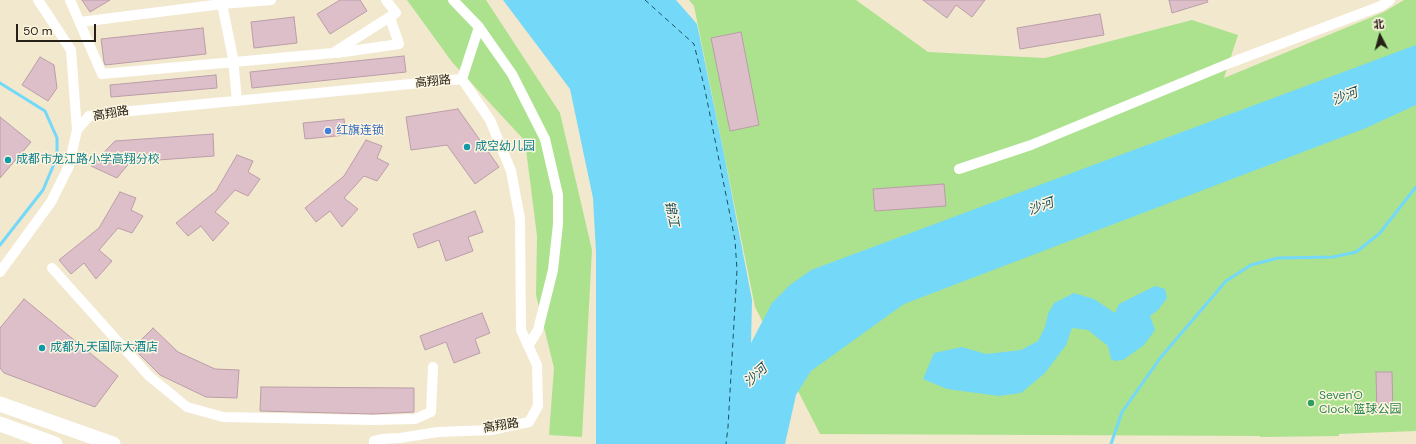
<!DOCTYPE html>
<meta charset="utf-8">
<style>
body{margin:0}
#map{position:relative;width:1416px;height:444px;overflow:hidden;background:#f2e8ce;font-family:"DM Sans","Noto Sans SC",sans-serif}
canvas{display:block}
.north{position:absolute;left:1360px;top:16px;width:40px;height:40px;-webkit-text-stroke:3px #fef5e0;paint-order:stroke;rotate:354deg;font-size:11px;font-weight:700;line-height:16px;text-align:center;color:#252117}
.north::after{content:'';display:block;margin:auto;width:14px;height:18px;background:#252117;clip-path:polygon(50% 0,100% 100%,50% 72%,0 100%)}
.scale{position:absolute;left:16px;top:24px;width:80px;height:18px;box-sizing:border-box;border:2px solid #252117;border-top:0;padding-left:5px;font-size:12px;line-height:14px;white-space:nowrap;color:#252117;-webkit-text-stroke:3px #fef5e0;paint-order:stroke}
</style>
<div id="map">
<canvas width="1416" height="444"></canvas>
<div class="north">北</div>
<div class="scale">50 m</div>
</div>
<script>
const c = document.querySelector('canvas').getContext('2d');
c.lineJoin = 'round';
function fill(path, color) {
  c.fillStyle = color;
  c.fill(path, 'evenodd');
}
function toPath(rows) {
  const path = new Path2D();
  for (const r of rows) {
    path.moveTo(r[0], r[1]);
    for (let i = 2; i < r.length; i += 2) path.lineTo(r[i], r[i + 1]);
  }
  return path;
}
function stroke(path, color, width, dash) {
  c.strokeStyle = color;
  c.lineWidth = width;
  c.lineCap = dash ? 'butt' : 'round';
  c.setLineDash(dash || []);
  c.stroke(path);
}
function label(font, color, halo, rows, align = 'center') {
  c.font = font + ' "DM Sans","Noto Sans SC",sans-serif';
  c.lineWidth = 3;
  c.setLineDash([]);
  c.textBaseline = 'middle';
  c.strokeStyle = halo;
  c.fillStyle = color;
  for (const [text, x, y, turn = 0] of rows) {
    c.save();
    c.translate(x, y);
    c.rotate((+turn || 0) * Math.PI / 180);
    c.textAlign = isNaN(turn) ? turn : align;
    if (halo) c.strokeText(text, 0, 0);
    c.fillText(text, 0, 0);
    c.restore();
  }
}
fill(toPath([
 [407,0,486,0,560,113,592,250,582,437,549,435,554,368,536,295,537,236,525,141,452,62],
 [689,0,856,0,928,52,1045,58,1192,20,1238,35,1224,78,1384,12,1404,0,1416,0,1416,431,1339,434,1339,436,1260,437,1260,436,820,434,755,307,694,6]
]), '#ace28e');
fill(toPath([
 [503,0,676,0,697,24,723,149,752,300,751,343,772,303,790,285,811,270,1416,45,1416,105,1366,128,904,304,811,371,796,395,785,444,596,444,596,252,593,198,570,89],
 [1155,286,1165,289,1167,298,1158,310,1150,316,1155,330,1144,345,1123,360,1115,361,1111,359,1108,346,1088,330,1072,328,1066,345,1045,373,1021,393,999,396,947,389,923,379,934,353,962,347,986,354,1021,350,1038,341,1045,327,1048,314,1054,303,1074,293,1094,299,1115,313,1119,304]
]), '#74d8f8');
stroke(toPath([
 [0,83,45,111,57,138,57,157,43,190,0,245],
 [1111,444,1122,412,1161,357,1226,281,1251,265,1278,258,1333,257,1356,252,1379,234,1416,187]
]), '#74d8f8', 3);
stroke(toPath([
 [645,0,694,44,705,90,735,240,737,270,728,427,726,444]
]), '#1a5364', 1, [5, 4]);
const building = toPath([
 [82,0,110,0,90,12,82,0],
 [340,0,360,0,367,11,330,34,317,14,340,0],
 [923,0,985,0,972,17,956,5,947,18,923,0],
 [1169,0,1207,0,1208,2,1172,13,1169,0],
 [1100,14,1104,35,1020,49,1017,28,1100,14],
 [294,17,297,43,254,48,251,22,294,17],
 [203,28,206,54,105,65,104,62,101,39,203,28],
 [741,32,759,125,730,131,711,38,741,32],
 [404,56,406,72,252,88,250,72,404,56],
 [40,57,54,65,57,88,48,101,22,85,40,57],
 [216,75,217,88,111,97,110,85,216,75],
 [458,109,499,167,475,184,447,145,411,150,406,117,458,109],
 [0,117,31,142,0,178,0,117],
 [344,119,346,135,305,139,303,123,344,119],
 [213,134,214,156,130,162,117,178,91,166,115,141,213,134],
 [366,140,382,146,377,158,389,164,377,181,364,176,344,198,358,209,342,227,330,211,316,222,305,208,344,176,366,140],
 [237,155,253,161,248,172,260,179,248,196,235,190,215,212,229,223,213,241,201,226,188,236,176,223,216,191,237,155],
 [944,184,946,206,875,211,873,189,944,184],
 [120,192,136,198,131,210,143,216,132,233,118,228,99,250,112,261,96,279,84,263,71,274,59,260,99,228,120,192],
 [475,211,483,232,468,237,473,251,446,261,439,240,418,248,413,234,475,211],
 [24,299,118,376,95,407,4,373,0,368,0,328,24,299],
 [482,313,490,333,475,339,480,353,454,363,446,342,425,350,420,336,482,313],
 [153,328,178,352,215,369,239,370,237,398,206,397,160,375,133,348,153,328],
 [1376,372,1392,372,1393,414,1377,414,1376,372],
 [261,387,414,388,414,412,373,414,260,411,261,387]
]);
fill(building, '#ddbfca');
stroke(building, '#ba9da7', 1);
stroke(toPath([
 [38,0,71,50,77,130],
 [70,0,102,74,333,53,396,13,386,0],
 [220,0,222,4,233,58,237,101],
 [453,0,479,27,512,74,545,139,558,195,558,224,553,270,538,330,528,346],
 [80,22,222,4,271,0],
 [337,53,399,44,390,18],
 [462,79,479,27],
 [959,169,1031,145,1230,63,1381,6,1390,0],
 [52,268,149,376,187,407,223,417,373,420,415,419,431,412,433,367],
 [0,272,51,202,69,166,77,130,89,116,121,112,462,79,490,120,511,171,520,219,521,330,537,365,538,406,529,422,491,430,438,432,400,438,383,439,374,441,374,444]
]), '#fff', 10);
stroke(toPath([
 [0,404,113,444],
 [0,424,55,444]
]), '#fff', 15);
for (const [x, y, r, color] of [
 [328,131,4,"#3f7fe0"],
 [467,147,4,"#0f9aa8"],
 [8,160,4,"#0f9aa8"],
 [42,348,4,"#0f9aa8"],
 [1311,403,4,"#2e9e5b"]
]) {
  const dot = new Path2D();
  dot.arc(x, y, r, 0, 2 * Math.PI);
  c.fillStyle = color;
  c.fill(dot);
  stroke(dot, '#fef5e0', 1.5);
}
label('12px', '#252117', '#fef5e0', [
 ["高翔路",433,82,-6],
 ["高翔路",111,114,-10],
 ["高翔路",501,426,-9]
]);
label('12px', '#366cbe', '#fef5e0', [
 ["红旗连锁",336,131]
], 'left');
label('12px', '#0d838f', '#fef5e0', [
 ["成空幼儿园",475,147],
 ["成都市龙江路小学高翔分校",16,160],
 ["成都九天国际大酒店",50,348]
], 'left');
label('12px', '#27864d', '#fef5e0', [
 ["Seven'O",1319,396],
 ["Clock 篮球公园",1319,410]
], 'left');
label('italic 13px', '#1a5364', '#fef5e0', [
 ["沙河",1345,97,-20],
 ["沙河",1041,207,-20],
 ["锦江",671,214,78],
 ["沙河",756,376,-43]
]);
</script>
